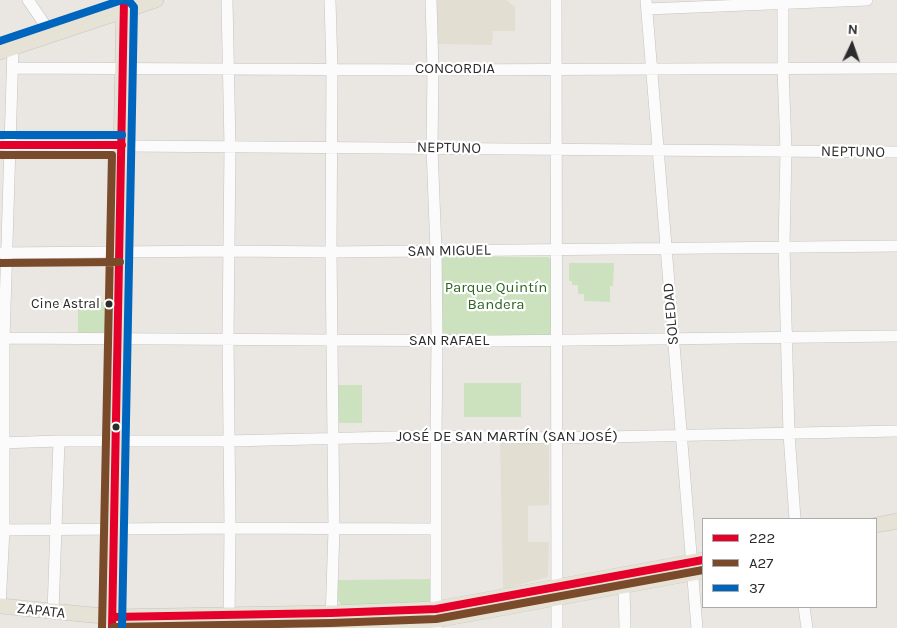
<!DOCTYPE html>
<meta charset="utf-8">
<style>
body{margin:0}
#map{position:relative;width:897px;height:628px;overflow:hidden;background:#eae7e3;font-family:Karla,sans-serif}
canvas{display:block}
.legend{position:absolute;left:702px;top:518px;width:175px;height:90px;box-sizing:border-box;background:#fff;border:1px solid #ababab;margin:0;padding:6px 9px;list-style:none;font-size:15px;color:#2c2c2c}
.legend li{display:flex;align-items:center;gap:10px;height:25px}
.legend b{width:25px;border:1px solid #ababab}
.north{position:absolute;left:827px;top:20px;width:50px;height:50px;-webkit-text-stroke:4px #fff;paint-order:stroke;rotate:3deg;font-size:14px;font-weight:700;line-height:20px;text-align:center;color:#2c2c2c}
.north::after{content:'';display:block;margin:auto;width:18px;height:22px;background:#2c2c2c;clip-path:polygon(50% 0,100% 100%,50% 72%,0 100%)}
</style>
<div id="map">
<canvas width="897" height="628"></canvas>
<ul class="legend">
<li><b style="height:6px;background:#e4002b"></b>222</li>
<li><b style="height:6px;background:#7a4b2a"></b>A27</li>
<li><b style="height:6px;background:#0065bd"></b>37</li>
</ul>
<div class="north">N</div>
</div>
<script>
const c = document.querySelector('canvas').getContext('2d');
c.lineJoin = 'round';
function fill(path, color) {
  c.fillStyle = color;
  c.fill(path, 'evenodd');
}
function toPath(rows) {
  const path = new Path2D();
  for (const r of rows) {
    path.moveTo(r[0], r[1]);
    for (let i = 2; i < r.length; i += 2) path.lineTo(r[i], r[i + 1]);
  }
  return path;
}
function stroke(path, color, width, dash) {
  c.strokeStyle = color;
  c.lineWidth = width;
  c.lineCap = dash ? 'butt' : 'round';
  c.setLineDash(dash || []);
  c.stroke(path);
}
function label(font, color, halo, rows, align = 'center') {
  c.font = font + ' Karla,sans-serif';
  c.lineWidth = 4.5;
  c.setLineDash([]);
  c.textBaseline = 'middle';
  c.strokeStyle = halo;
  c.fillStyle = color;
  for (const [text, x, y, turn = 0] of rows) {
    c.save();
    c.translate(x, y);
    c.rotate((+turn || 0) * Math.PI / 180);
    c.textAlign = isNaN(turn) ? turn : align;
    if (halo) c.strokeText(text, 0, 0);
    c.fillText(text, 0, 0);
    c.restore();
  }
}
fill(toPath([
 [437,0,506,0,515,7,515,31,493,31,492,45,436,44],
 [549,442,549,505,528,506,528,542,549,542,548,577,503,589,500,443]
]), '#e3ded2');
fill(toPath([
 [443,257,548,257,551,259,551,334,548,337,443,337,441,333,441,260],
 [569,263,614,263,613,286,610,286,610,302,584,301,584,294,578,294,578,285,572,285,572,281,569,281],
 [78,301,110,302,109,334,78,334],
 [464,383,521,383,521,417,464,417],
 [338,385,362,385,362,423,338,423],
 [435,579,436,609,342,606,338,600,338,580]
]), '#cce2bf');
const minor = toPath([
 [28,0,52,35],
 [227,0,230,147,228,339,230,528,229,621],
 [330,0,332,69,331,252,334,529,331,621],
 [431,0,433,70,432,148,436,250,437,341,436,436,436,628],
 [556,0,557,628],
 [646,0,697,628],
 [783,0,783,68,786,151,784,246,789,434,795,519],
 [647,9,867,0],
 [13,68,433,70,897,68],
 [0,145,897,152],
 [0,253,230,251,331,252,897,246],
 [0,338,495,341,897,336],
 [0,443,59,441,228,441,436,436,556,438,897,431],
 [0,530,230,528,435,529],
 [624,586,625,628],
 [0,605,4,530,4,339,13,48],
 [804,607,807,628],
 [53,612,59,441]
]);
const major = toPath([
 [0,52,156,0],
 [876,525,897,521],
 [0,606,113,617,331,613,436,609,703,560],
 [112,628,124,0],
 [195,628,388,623,436,620,703,571]
]);
stroke(minor, '#c4c3c2', 12);
stroke(major, '#c6c4c2', 16);
stroke(minor, '#fcfbfb', 11);
stroke(major, '#e6e3d6', 15);
stroke(toPath([
 [0,145,122,145],
 [113,617,331,613,436,609,703,560],
 [112,628,124,0]
]), '#e4002b', 8);
stroke(toPath([
 [0,155,112,155,102,628],
 [0,263,120,262],
 [113,627,331,623,436,619,703,570]
]), '#7a4b2a', 8);
stroke(toPath([
 [0,41,122,0,129,1,134,7,122,628],
 [0,135,122,135]
]), '#0065bd', 8);
for (const [x, y, r, color] of [
 [109,304,4.5,"#2c2c2c"],
 [116,427,4.5,"#2c2c2c"]
]) {
  const dot = new Path2D();
  dot.arc(x, y, r, 0, 2 * Math.PI);
  c.fillStyle = color;
  c.fill(dot);
  stroke(dot, '#fff', 2);
}
label('14px', '#2c2c2c', '#fff', [
 ["Cine Astral",100,304]
], 'right');
label('15px', '#2c2c2c', '#fff', [
 ["CONCORDIA",455,69],
 ["NEPTUNO",449,148,1],
 ["NEPTUNO",853,152,1],
 ["SAN MIGUEL",449,251,-1],
 ["SOLEDAD",671,314,-95],
 ["SAN RAFAEL",449,341],
 ["JOSÉ DE SAN MARTÍN (SAN JOSÉ)",507,437],
 ["ZAPATA",41,611,6]
]);
label('15px', '#2d6521', '#fff', [
 ["Parque Quintín",496,288],
 ["Bandera",496,305]
]);
</script>
